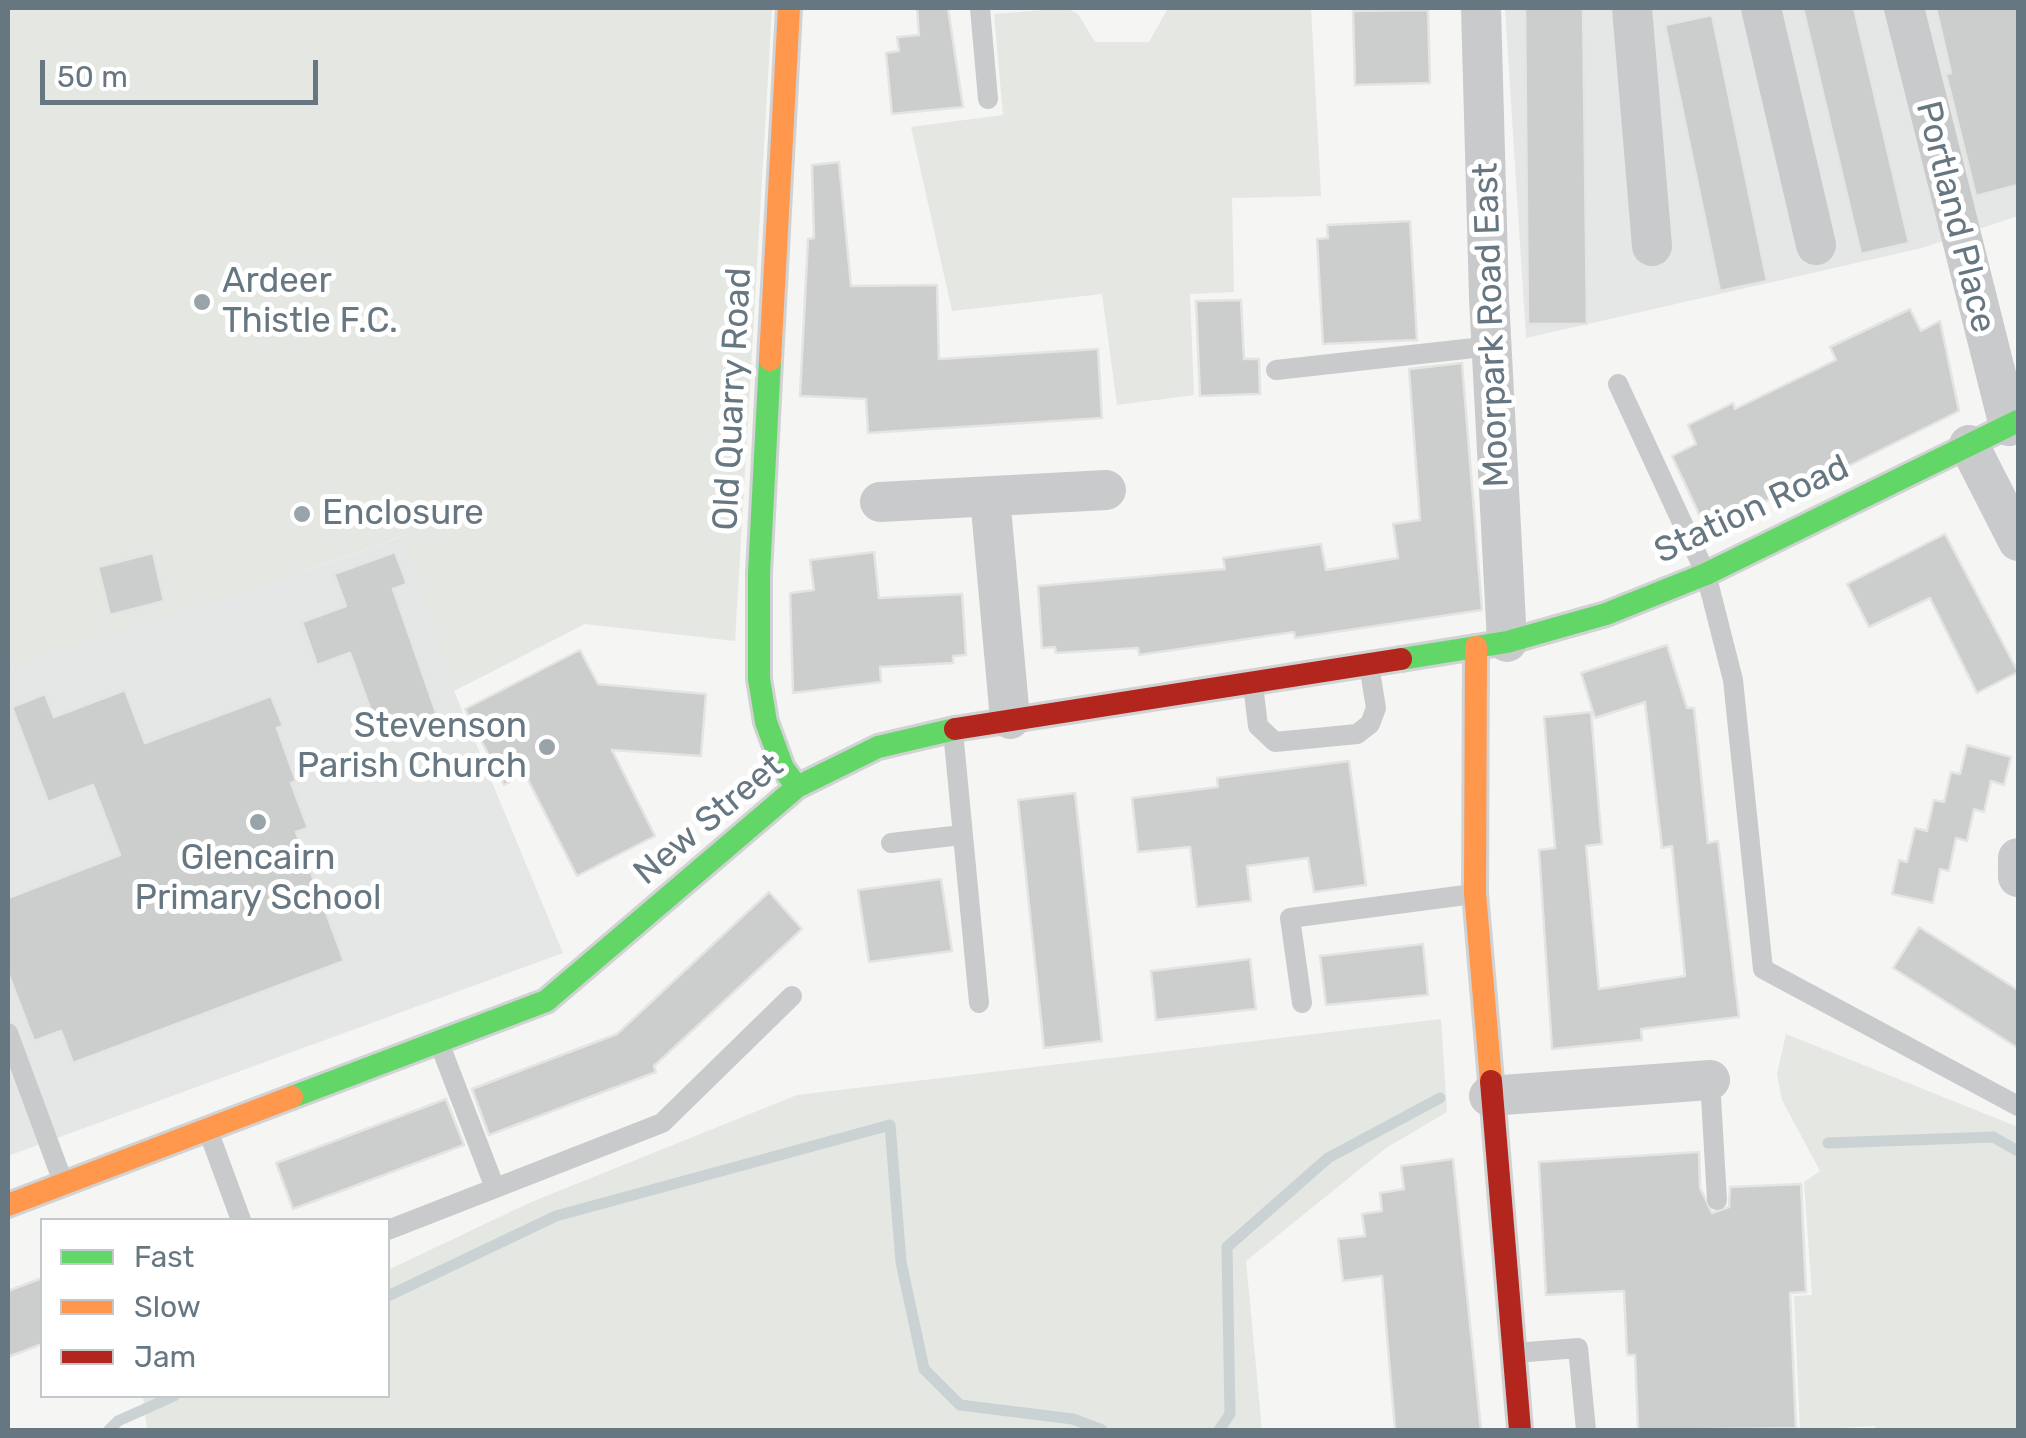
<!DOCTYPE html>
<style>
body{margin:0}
#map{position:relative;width:2026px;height:1438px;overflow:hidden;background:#f5f5f3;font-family:Rubik,sans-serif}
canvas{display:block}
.frame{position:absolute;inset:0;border:10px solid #667782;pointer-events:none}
.legend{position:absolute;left:40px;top:1218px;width:350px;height:180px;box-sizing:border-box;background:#fff;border:2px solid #c2c9cd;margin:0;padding:12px 18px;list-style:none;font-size:30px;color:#667782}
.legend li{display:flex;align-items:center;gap:20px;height:50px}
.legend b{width:50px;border:2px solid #c2c9cd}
.scale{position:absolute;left:40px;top:60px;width:278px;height:45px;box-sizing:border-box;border:5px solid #667782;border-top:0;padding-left:12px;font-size:30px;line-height:35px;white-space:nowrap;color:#667782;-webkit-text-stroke:8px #fff;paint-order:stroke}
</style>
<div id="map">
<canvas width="2026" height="1438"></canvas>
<div class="frame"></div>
<ul class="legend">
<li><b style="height:12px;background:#63d668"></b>Fast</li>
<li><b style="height:12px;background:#ff974d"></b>Slow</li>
<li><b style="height:12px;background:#b3261e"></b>Jam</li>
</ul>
<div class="scale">50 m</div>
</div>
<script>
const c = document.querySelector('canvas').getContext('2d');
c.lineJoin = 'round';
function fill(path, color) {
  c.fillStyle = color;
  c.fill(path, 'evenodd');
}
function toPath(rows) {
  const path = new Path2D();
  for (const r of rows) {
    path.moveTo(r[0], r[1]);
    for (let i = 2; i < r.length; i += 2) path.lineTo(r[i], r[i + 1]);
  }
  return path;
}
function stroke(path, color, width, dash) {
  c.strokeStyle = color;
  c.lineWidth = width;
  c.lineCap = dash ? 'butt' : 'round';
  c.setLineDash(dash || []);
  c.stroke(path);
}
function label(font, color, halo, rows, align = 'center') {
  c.font = font + ' Rubik,sans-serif';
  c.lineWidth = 10;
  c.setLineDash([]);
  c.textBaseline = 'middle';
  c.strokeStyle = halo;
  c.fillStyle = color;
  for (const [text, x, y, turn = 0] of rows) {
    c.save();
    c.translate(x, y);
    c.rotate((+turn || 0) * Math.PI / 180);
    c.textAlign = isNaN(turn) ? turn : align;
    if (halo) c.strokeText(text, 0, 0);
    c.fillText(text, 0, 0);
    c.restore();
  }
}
fill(toPath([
 [1505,8,2018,8,2018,216,1922,248,1526,338],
 [403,536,454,691,563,953,8,1156,8,666,252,590]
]), '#e5e6e6');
fill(toPath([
 [8,8,772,8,735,641,585,624,454,691,402,536,252,590,8,666],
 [1066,8,1078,14,1095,42,1149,42,1168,8,1311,8,1321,196,1232,198,1234,292,1190,294,1194,395,1117,405,1102,294,952,311,911,127,1003,115,994,14],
 [1441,1019,1447,1112,1386,1148,1246,1261,1262,1430,147,1430,143,1396,388,1396,388,1270,529,1203,797,1095],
 [1786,1034,2018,1127,2018,1430,1876,1430,1875,1426,1800,1430,1794,1296,1812,1295,1804,1182,1820,1171,1782,1100,1777,1074]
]), '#e4e7e2');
stroke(toPath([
 [1828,1143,1993,1137,2018,1151],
 [388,1296,556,1216,890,1125,901,1262,924,1369,960,1405,1073,1419,1102,1430],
 [109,1430,118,1421,174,1396],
 [1219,1430,1230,1414,1227,1247,1328,1158,1440,1098]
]), '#cad2d4', 11);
const building = toPath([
 [917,8,948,8,963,107,892,114,886,53,899,51,897,37,919,35,917,8],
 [1525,8,1583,8,1587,324,1528,324,1525,8],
 [1803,8,1854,8,1909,243,1861,254,1803,8],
 [1936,8,2018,8,2018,185,1976,196,1946,74,1951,73,1936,8],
 [1428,10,1430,83,1355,85,1353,11,1428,10],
 [1712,15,1767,281,1720,291,1665,25,1712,15],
 [839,162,851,286,937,285,939,359,1098,349,1102,418,868,433,866,399,800,396,808,239,814,238,812,165,839,162],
 [1410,221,1417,340,1323,344,1317,239,1328,238,1327,225,1410,221],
 [1241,300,1244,359,1259,359,1260,394,1200,396,1196,301,1241,300],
 [1910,309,1921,331,1940,321,1959,411,1790,495,1788,491,1706,529,1672,456,1696,444,1688,425,1733,403,1735,409,1836,360,1830,347,1910,309],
 [1462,363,1482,610,1295,638,1294,632,1139,655,1138,648,1056,653,1055,647,1042,648,1038,586,1225,569,1223,558,1321,544,1326,570,1398,558,1393,524,1420,520,1409,369,1462,363],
 [1945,534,2018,672,1977,693,1930,598,1869,627,1847,584,1945,534],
 [395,552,407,584,393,589,438,718,381,739,350,653,317,665,302,622,346,606,334,574,395,552],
 [874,552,879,598,962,594,966,655,953,656,953,663,880,667,881,682,793,693,790,593,814,590,810,560,874,552],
 [153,553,164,601,110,615,98,567,153,553],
 [1667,645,1687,708,1694,708,1708,843,1718,841,1739,1017,1641,1029,1642,1040,1552,1049,1539,850,1555,848,1544,717,1591,712,1602,844,1586,846,1599,989,1685,976,1672,846,1662,848,1645,702,1595,718,1581,673,1667,645],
 [580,650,598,684,706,694,701,756,612,750,655,836,577,876,525,774,504,785,465,709,580,650],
 [125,690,145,743,271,696,283,726,277,728,296,781,291,783,308,828,296,832,344,961,73,1063,61,1031,34,1041,8,973,8,898,120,855,93,785,48,802,12,707,45,694,54,717,125,690],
 [1967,745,2011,757,2004,785,1991,781,1984,812,1974,809,1967,841,1956,838,1949,871,1940,869,1933,903,1892,894,1899,860,1907,862,1915,828,1927,831,1934,800,1944,802,1951,772,1960,774,1967,745],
 [1349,761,1366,885,1314,892,1308,858,1247,866,1251,901,1197,907,1190,847,1138,852,1132,798,1218,787,1217,778,1349,761],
 [1075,793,1102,1041,1044,1048,1018,800,1075,793],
 [941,879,952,951,869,962,858,890,941,879],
 [769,892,802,929,654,1066,656,1072,489,1135,472,1089,617,1034,769,892],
 [1919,927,2018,990,2018,1048,1893,968,1919,927],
 [1423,944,1428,995,1326,1005,1320,956,1423,944],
 [1250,959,1256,1009,1156,1020,1151,971,1250,959],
 [446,1099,464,1145,293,1209,276,1163,446,1099],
 [1699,1152,1700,1188,1712,1213,1729,1207,1730,1187,1801,1184,1806,1292,1790,1293,1796,1428,1638,1430,1635,1355,1627,1355,1624,1291,1546,1295,1539,1162,1699,1152],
 [1453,1159,1481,1430,1395,1430,1382,1276,1343,1281,1338,1239,1365,1236,1362,1214,1382,1211,1380,1193,1404,1189,1401,1166,1453,1159],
 [42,1278,42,1344,8,1357,8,1291,42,1278]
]);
fill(building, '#cccdcd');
stroke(building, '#e4e4e3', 2.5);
const fast = toPath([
 [770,360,759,573,759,679,766,722,783,768,797,787],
 [1401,659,1507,642,1606,614,1706,574,2018,421],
 [292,1097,546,1001,797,787,878,747,955,729]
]);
const slow = toPath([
 [770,360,789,8],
 [1476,647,1475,893,1491,1081],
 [8,1205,292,1097]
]);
const jam = toPath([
 [955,729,1401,659],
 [1491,1081,1520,1430]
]);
stroke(fast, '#d1d2d3', 28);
stroke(slow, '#d1d2d3', 28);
stroke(jam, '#d1d2d3', 28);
stroke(toPath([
 [980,8,988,99],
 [1276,370,1492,346],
 [1618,384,1706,574,1733,680,1763,969,2018,1106],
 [1253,685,1258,726,1275,742,1357,734,1370,724,1376,708,1369,665],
 [953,731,979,1003],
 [891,843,962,835],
 [1302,1003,1290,918,1473,894],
 [8,1033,63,1182],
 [440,1045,495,1188],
 [1710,1080,1717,1200],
 [209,1133,241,1220],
 [388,1230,662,1123,792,996],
 [1515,1353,1578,1348,1586,1430]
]), '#c9cacb', 20);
stroke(toPath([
 [1481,8,1489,298,1507,642],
 [1632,8,1652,246],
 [1761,8,1816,245],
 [1904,8,2009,426],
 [1969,445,2018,541],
 [990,497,1010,719],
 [880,502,1106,490],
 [2018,858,2018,877],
 [1489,1096,1710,1080]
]), '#c9cacb', 40);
stroke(fast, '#63d668', 22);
stroke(slow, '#ff974d', 22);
stroke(jam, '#b3261e', 22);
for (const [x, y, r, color] of [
 [202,302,10,"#98a3aa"],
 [302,514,10,"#98a3aa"],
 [547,747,10,"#98a3aa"],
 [258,822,10,"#98a3aa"]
]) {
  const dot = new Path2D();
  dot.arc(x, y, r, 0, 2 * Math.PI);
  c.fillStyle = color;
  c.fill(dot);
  stroke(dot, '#fff', 4);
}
label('35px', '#667782', '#fff', [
 ["Portland Place",1955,217,76],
 ["Moorpark Road East",1492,325,-92],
 ["Old Quarry Road",733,399,-87],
 ["Station Road",1752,510,-25],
 ["New Street",709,820,-40]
]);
label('35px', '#667782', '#fff', [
 ["Ardeer",222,282],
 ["Thistle F.C.",222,322],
 ["Enclosure",322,514],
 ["Stevenson",527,727,"right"],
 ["Parish Church",527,767,"right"],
 ["Glencairn",258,859,"center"],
 ["Primary School",258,899,"center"]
], 'left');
</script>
